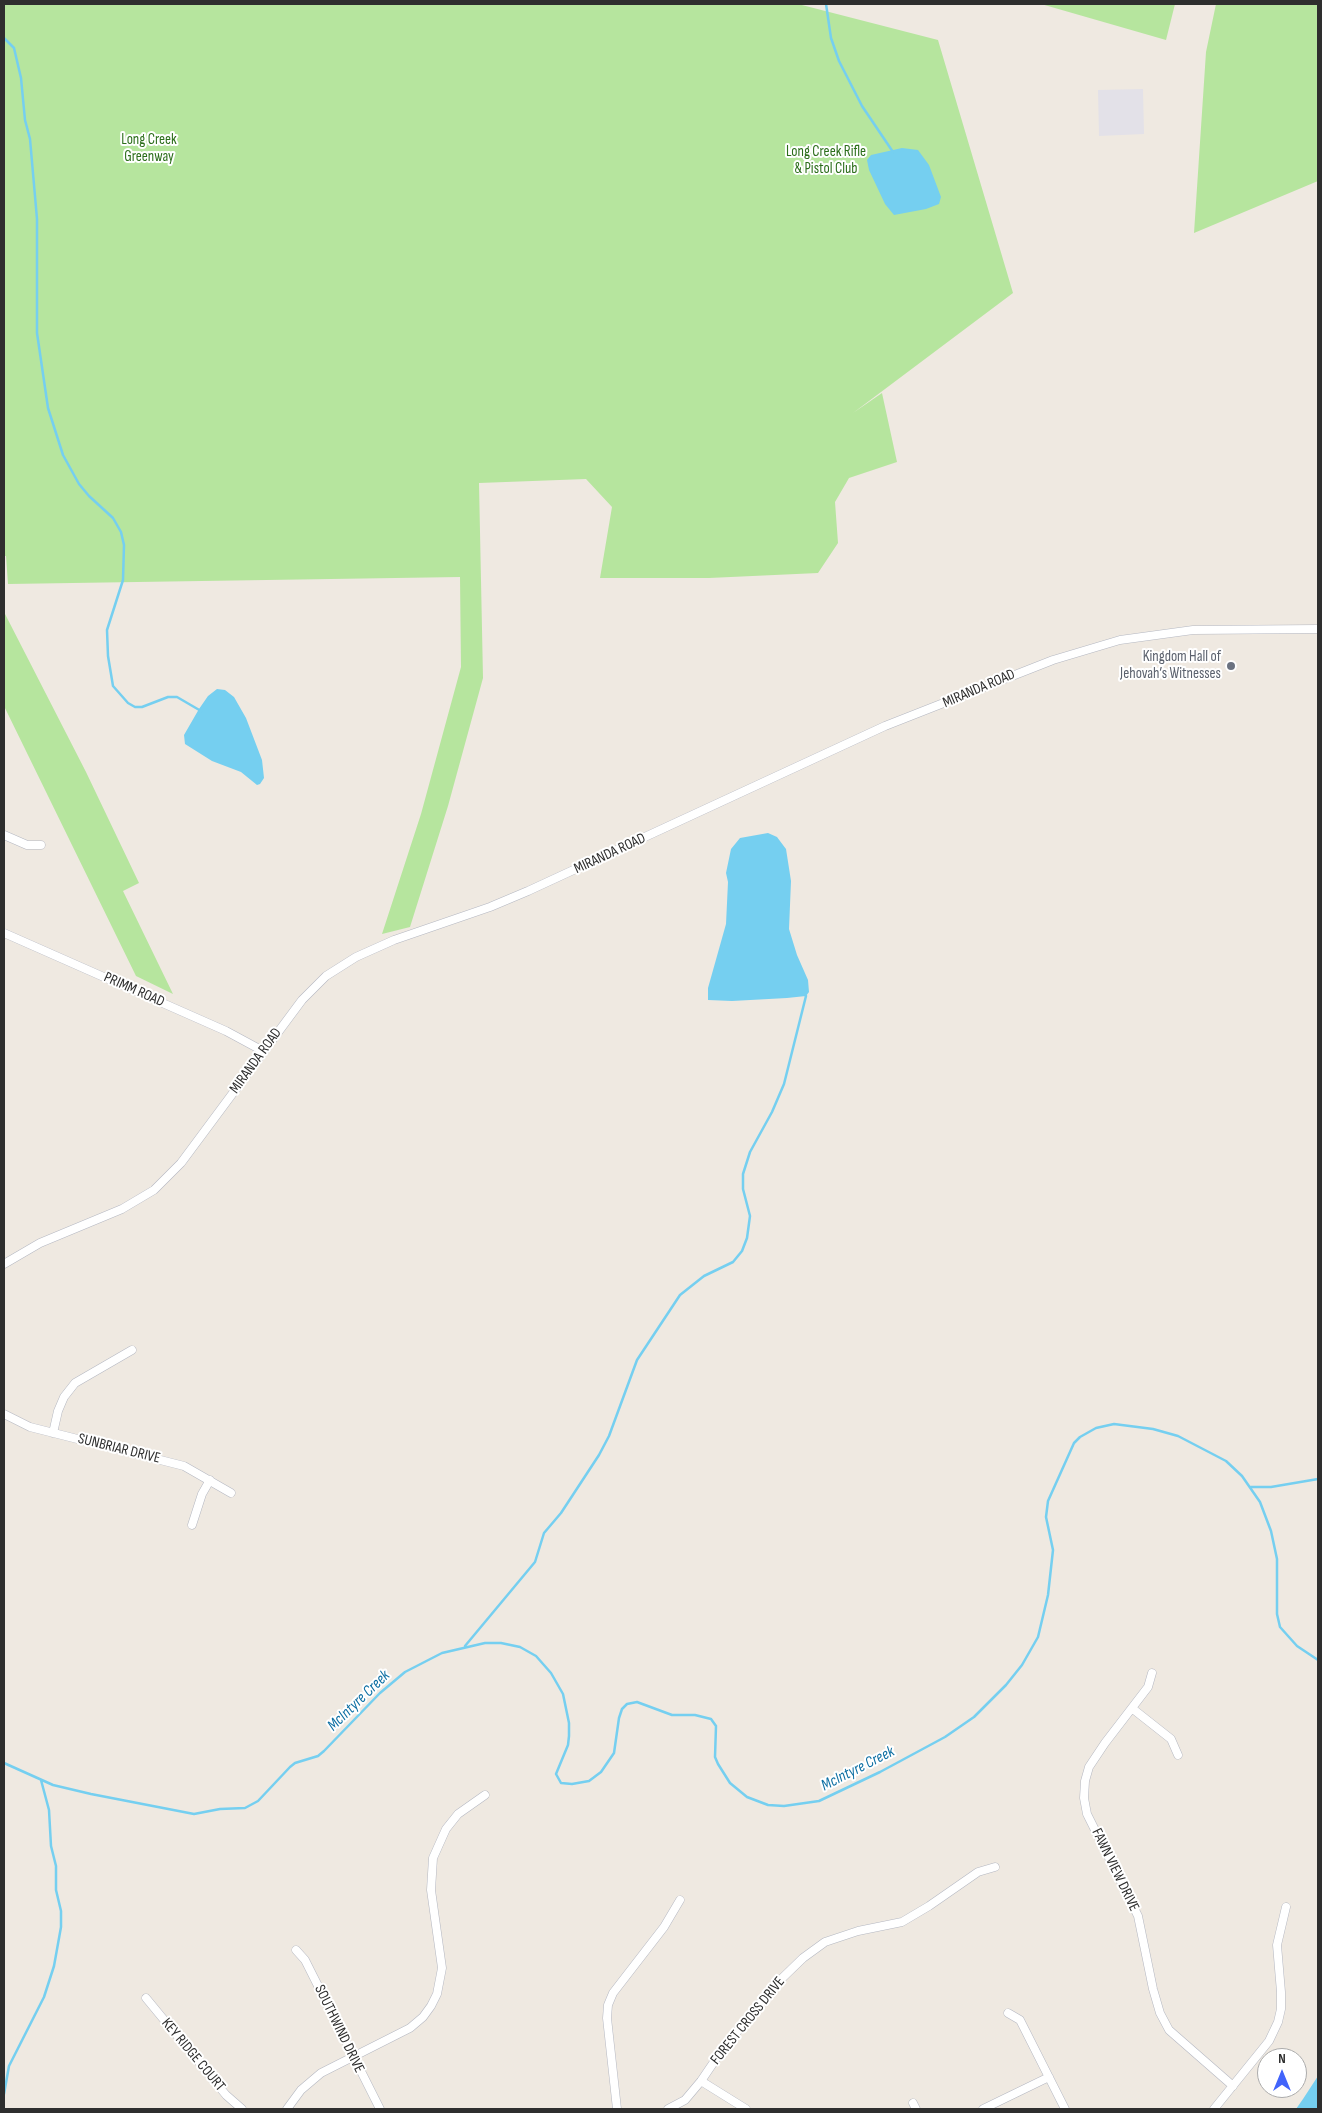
<!DOCTYPE html>
<meta charset="utf-8">
<style>
body{margin:0}
#map{position:relative;width:1322px;height:2113px;overflow:hidden;background:#efe9e1;font-family:"Sofia Sans Condensed",sans-serif}
canvas{display:block}
.frame{position:absolute;inset:0;border:5px solid #2e2e2e;pointer-events:none}
.north{position:absolute;left:1257px;top:2048px;width:50px;height:50px;box-sizing:border-box;background:#fff;border:1px solid #ababab;border-radius:50%;rotate:0deg;font-size:14px;font-weight:700;line-height:20px;text-align:center;color:#2e2e2e}
.north::after{content:'';display:block;margin:auto;width:18px;height:22px;background:#4264fb;clip-path:polygon(50% 0,100% 100%,50% 72%,0 100%)}
</style>
<div id="map">
<canvas width="1322" height="2113"></canvas>
<div class="frame"></div>
<div class="north">N</div>
</div>
<script>
const c = document.querySelector('canvas').getContext('2d');
c.lineJoin = 'round';
function fill(path, color) {
  c.fillStyle = color;
  c.fill(path, 'evenodd');
}
function toPath(rows) {
  const path = new Path2D();
  for (const r of rows) {
    path.moveTo(r[0], r[1]);
    for (let i = 2; i < r.length; i += 2) path.lineTo(r[i], r[i + 1]);
  }
  return path;
}
function stroke(path, color, width, dash) {
  c.strokeStyle = color;
  c.lineWidth = width;
  c.lineCap = dash ? 'butt' : 'round';
  c.setLineDash(dash || []);
  c.stroke(path);
}
function label(font, color, halo, rows, align = 'center') {
  c.font = font + ' "Sofia Sans Condensed",sans-serif';
  c.lineWidth = 4;
  c.setLineDash([]);
  c.textBaseline = 'middle';
  c.strokeStyle = halo;
  c.fillStyle = color;
  for (const [text, x, y, turn = 0] of rows) {
    c.save();
    c.translate(x, y);
    c.rotate((+turn || 0) * Math.PI / 180);
    c.textAlign = isNaN(turn) ? turn : align;
    if (halo) c.strokeText(text, 0, 0);
    c.fillText(text, 0, 0);
    c.restore();
  }
}
fill(toPath([
 [1143,89,1144,134,1099,136,1098,90]
]), '#e3e1e8');
fill(toPath([
 [4,4,798,4,938,40,1013,293,853,413,882,393,897,462,849,478,835,502,838,543,818,573,709,578,600,578,612,507,586,479,479,483,483,678,448,806,410,927,382,934,421,814,461,667,460,577,8,584,6,556,4,556],
 [1041,4,1175,4,1166,40],
 [1216,4,1318,4,1318,181,1194,233,1206,52],
 [4,612,86,772,139,883,123,891,173,994,136,976,4,706]
]), '#b6e59e');
fill(toPath([
 [902,148,918,150,929,165,941,197,939,204,926,209,894,215,885,204,869,170,867,160,871,155],
 [217,689,225,690,234,697,246,718,262,760,264,778,260,784,257,785,241,772,212,761,185,744,184,735,199,709,208,696],
 [768,833,777,837,786,849,791,881,789,929,797,955,808,980,809,992,806,996,787,998,732,1001,708,1000,708,988,726,924,728,882,726,873,731,849,740,838],
 [1318,2076,1318,2109,1296,2109,1303,2099]
]), '#75cff0');
stroke(toPath([
 [826,4,831,38,839,61,862,106,893,152],
 [4,38,14,48,21,78,25,120,30,139,37,219,37,333,48,408,63,455,79,484,89,496,113,518,121,532,124,545,123,580,107,630,108,656,113,686,128,703,135,707,142,707,168,697,177,697,201,711],
 [1250,1487,1271,1487,1318,1479],
 [465,1646,535,1562,544,1533,561,1513,599,1455,609,1436,637,1360,680,1295,704,1276,733,1262,742,1251,747,1238,750,1216,743,1189,743,1174,750,1152,772,1112,784,1084,806,996,805,995],
 [4,1763,53,1785,91,1794,194,1814,220,1809,245,1808,258,1801,290,1767,295,1763,318,1756,324,1751,380,1693,405,1672,442,1653,485,1643,501,1643,520,1647,536,1656,551,1673,563,1694,569,1723,569,1736,568,1745,556,1774,561,1783,572,1784,589,1781,601,1772,614,1753,619,1718,622,1709,627,1704,637,1702,672,1715,695,1715,711,1719,716,1726,715,1757,718,1764,730,1783,747,1797,768,1805,784,1806,819,1801,880,1772,945,1737,974,1717,1006,1685,1022,1665,1038,1637,1048,1595,1053,1550,1046,1517,1048,1501,1074,1443,1080,1437,1096,1428,1114,1424,1153,1429,1178,1436,1226,1461,1242,1476,1260,1502,1271,1531,1277,1559,1277,1614,1280,1627,1297,1646,1318,1660],
 [4,2094,9,2066,44,1997,54,1966,61,1927,61,1911,56,1890,56,1866,51,1846,49,1810,41,1780]
]), '#75cff0', 2.5);
const minor = toPath([
 [4,835,27,845,41,845],
 [4,933,226,1031,263,1051],
 [4,1264,40,1243,122,1209,154,1190,181,1163,302,1000,326,976,356,957,394,940,490,907,528,891,885,726,1053,660,1120,640,1193,630,1318,629],
 [4,1414,30,1427,184,1466,231,1493],
 [53,1433,58,1411,64,1397,75,1383,132,1350],
 [192,1525,202,1494,210,1480],
 [1152,1673,1148,1687,1105,1743,1089,1767,1085,1781,1084,1798,1087,1814,1138,1916,1153,1989,1160,2013,1169,2030,1233,2086],
 [1133,1709,1171,1739,1178,1755],
 [296,1950,305,1960,380,2109],
 [146,1998,226,2095,242,2109],
 [1008,2013,1020,2020,1065,2109],
 [701,2081,746,2109],
 [913,2103,916,2109],
 [287,2109,301,2090,321,2073,410,2028,423,2017,431,2006,437,1994,442,1968,431,1890,433,1858,446,1829,458,1814,485,1795],
 [617,2109,607,2018,608,2005,613,1993,664,1927,680,1900],
 [668,2109,685,2100,701,2081,720,2053,773,1987,803,1958,825,1942,858,1931,902,1922,929,1906,978,1872,995,1867],
 [983,2109,1049,2077],
 [1214,2109,1269,2041,1278,2022,1281,2009,1281,1992,1277,1945,1286,1907]
]);
stroke(minor, '#b4b7c1', 9);
stroke(minor, '#fff', 8);
for (const [x, y, r, color] of [
 [1231,666,5,"#6b7280"]
]) {
  const dot = new Path2D();
  dot.arc(x, y, r, 0, 2 * Math.PI);
  c.fillStyle = color;
  c.fill(dot);
  stroke(dot, '#fff', 2);
}
label('15px', '#2c6e1b', '#fff', [
 ["Long Creek",149,140],
 ["Greenway",149,157],
 ["Long Creek Rifle",826,152],
 ["& Pistol Club",826,169]
]);
label('15px', '#5b616d', '#fff', [
 ["Kingdom Hall of",1221,657],
 ["Jehovah’s Witnesses",1221,674]
], 'right');
label('15px', '#2e2e2e', '#fff', [
 ["MIRANDA ROAD",979,689,-23],
 ["MIRANDA ROAD",610,854,-25],
 ["PRIMM ROAD",134,990,24],
 ["MIRANDA ROAD",256,1061,-54],
 ["SUNBRIAR DRIVE",119,1449,14],
 ["FAWN VIEW DRIVE",1115,1870,64],
 ["FOREST CROSS DRIVE",748,2021,-51],
 ["SOUTHWIND DRIVE",339,2029,64],
 ["KEY RIDGE COURT",193,2055,50]
]);
label('italic 16px', '#0d6fa3', '#fff', [
 ["McIntyre Creek",359,1701,-44],
 ["McIntyre Creek",858,1769,-27]
]);
</script>
